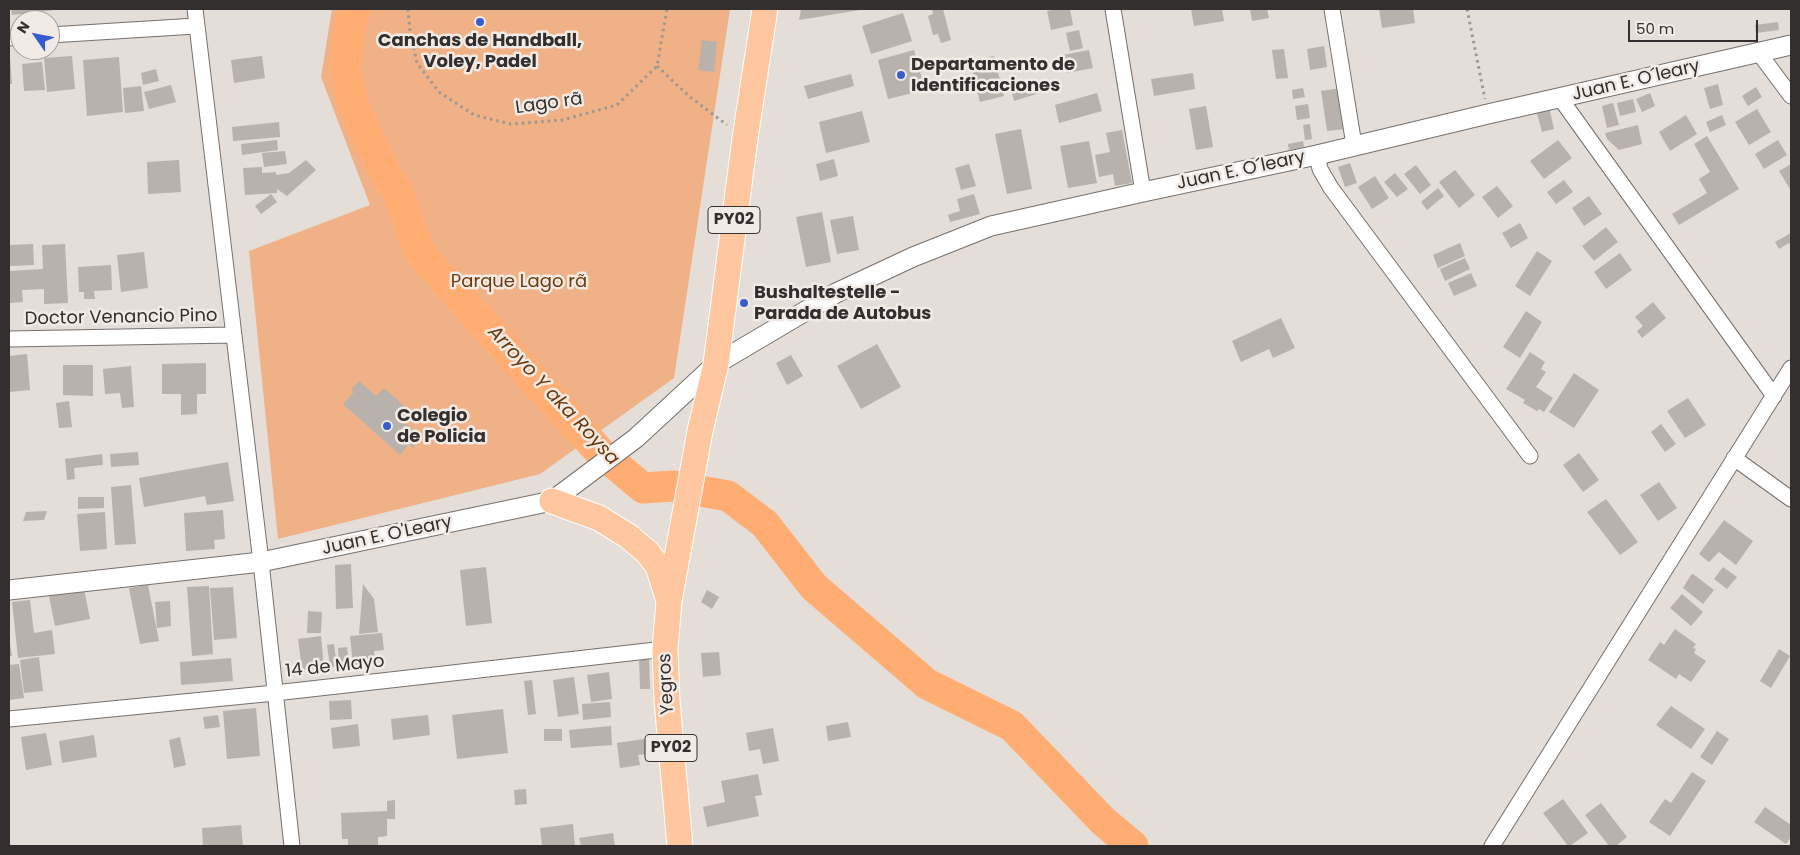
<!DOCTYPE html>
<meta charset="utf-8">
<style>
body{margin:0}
#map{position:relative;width:1800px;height:855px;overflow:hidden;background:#e4ddd8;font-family:Poppins,sans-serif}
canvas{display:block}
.frame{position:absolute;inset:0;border:10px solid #322f2e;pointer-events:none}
.north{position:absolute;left:10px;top:10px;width:50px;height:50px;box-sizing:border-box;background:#f1eae5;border:1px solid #a59f9c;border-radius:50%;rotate:303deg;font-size:14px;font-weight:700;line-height:20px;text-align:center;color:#322f2e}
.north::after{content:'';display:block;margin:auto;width:18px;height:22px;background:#365dce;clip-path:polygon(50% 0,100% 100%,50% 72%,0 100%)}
.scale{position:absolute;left:1628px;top:20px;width:130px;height:22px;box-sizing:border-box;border:2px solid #322f2e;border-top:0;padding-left:6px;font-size:15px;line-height:18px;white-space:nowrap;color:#322f2e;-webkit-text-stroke:4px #f1eae5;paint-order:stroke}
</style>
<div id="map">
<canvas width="1800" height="855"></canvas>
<div class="frame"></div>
<div class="north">N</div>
<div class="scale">50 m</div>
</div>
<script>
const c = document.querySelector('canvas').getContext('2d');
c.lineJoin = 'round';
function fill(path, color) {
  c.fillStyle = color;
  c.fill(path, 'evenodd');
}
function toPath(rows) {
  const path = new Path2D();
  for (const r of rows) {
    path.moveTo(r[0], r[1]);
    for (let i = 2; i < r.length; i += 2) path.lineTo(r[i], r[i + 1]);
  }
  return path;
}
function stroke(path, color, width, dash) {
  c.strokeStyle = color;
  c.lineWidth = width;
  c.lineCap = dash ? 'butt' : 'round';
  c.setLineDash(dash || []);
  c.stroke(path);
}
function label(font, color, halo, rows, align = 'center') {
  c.font = font + ' Poppins,sans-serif';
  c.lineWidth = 5;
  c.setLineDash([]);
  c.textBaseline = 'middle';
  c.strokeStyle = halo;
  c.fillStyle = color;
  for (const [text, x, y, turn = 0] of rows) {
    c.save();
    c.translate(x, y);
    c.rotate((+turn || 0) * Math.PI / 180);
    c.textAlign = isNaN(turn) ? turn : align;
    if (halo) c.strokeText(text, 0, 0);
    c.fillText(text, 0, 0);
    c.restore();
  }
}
fill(toPath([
 [332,9,730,9,674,378,540,474,278,539,249,251,370,205,321,77]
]), '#efb185');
stroke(toPath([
 [355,9,350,25,345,70,355,109,378,159,400,198,419,251,495,337,599,451,643,488,673,486,728,496,765,524,814,587,927,684,1012,726,1103,821,1133,846]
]), '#ffad72', 31);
fill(toPath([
 [11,9,54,9,55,10,12,15],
 [801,9,860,9,860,10,799,20],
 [932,9,943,9,951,40,941,43,938,34,933,35,928,16,933,14],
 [1058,9,1070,9,1073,25,1051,30,1047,11],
 [1191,9,1222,9,1224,21,1194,26],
 [1250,9,1267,9,1269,18,1252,21],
 [1379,9,1413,9,1415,23,1382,28],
 [903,13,912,41,871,54,862,26],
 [1778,22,1779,30,1756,33,1755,25],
 [1079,30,1083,48,1070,51,1066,33],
 [702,40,717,42,714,72,698,70],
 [1324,46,1327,67,1310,70,1307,49],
 [1284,49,1288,78,1276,79,1272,50],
 [914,50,925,90,888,99,878,60],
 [1089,50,1093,68,1067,73,1063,55],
 [72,56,75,89,47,92,44,58],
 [262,56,265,78,234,83,231,60],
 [994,56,1004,96,980,102,970,62],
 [119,57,123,112,87,116,83,60],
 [9,58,10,58,12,84,9,84],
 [42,62,45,90,24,91,22,64],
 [156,69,159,81,143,85,141,73],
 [1193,73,1195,89,1154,96,1151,79],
 [851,74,854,86,808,99,804,86],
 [1718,84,1723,105,1710,109,1704,88],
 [171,85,176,102,149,109,144,92],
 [1041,85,1043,92,1014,101,1012,93],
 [141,86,144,111,125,113,123,88],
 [1756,87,1762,97,1748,106,1742,96],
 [1303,88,1305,97,1293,99,1292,90],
 [1341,88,1346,129,1327,131,1321,91],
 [1097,93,1102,111,1059,123,1055,105],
 [1650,93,1655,106,1642,112,1636,99],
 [1633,99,1636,112,1620,116,1617,103],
 [1613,103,1619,125,1607,128,1602,106],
 [1308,104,1310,118,1297,120,1295,106],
 [1206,106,1213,147,1196,150,1189,109],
 [1549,107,1554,129,1542,132,1536,110],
 [1757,109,1771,132,1749,145,1735,122],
 [862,111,870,142,826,153,819,122],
 [1686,115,1697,134,1670,151,1659,132],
 [1722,115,1726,125,1710,132,1706,122],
 [279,122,280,137,233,141,232,127],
 [1310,124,1312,139,1305,140,1303,125],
 [1638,125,1642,144,1619,150,1607,139,1605,133],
 [1021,129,1032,189,1007,194,995,134],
 [1122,130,1132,183,1115,186,1113,174,1099,177,1095,155,1110,152,1106,133],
 [1707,136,1739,189,1679,225,1672,214,1707,193,1699,179,1710,172,1694,144],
 [277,140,278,150,242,155,241,144],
 [1558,140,1572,158,1544,179,1530,161],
 [1778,140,1787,155,1764,169,1755,154],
 [1089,141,1097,183,1068,188,1060,146],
 [1303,141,1304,147,1289,150,1288,144],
 [285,151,287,164,264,167,262,153],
 [834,159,838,176,820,181,816,164],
 [179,160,181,192,148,194,147,162],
 [306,160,316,170,287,196,277,189,277,193,245,195,243,168,262,167,262,173,276,172,276,175,289,173],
 [1350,163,1357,183,1345,187,1338,167],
 [969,164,976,186,961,190,955,168],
 [1791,164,1791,188,1790,189,1779,171],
 [1416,165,1431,185,1420,194,1404,174],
 [1455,170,1475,195,1459,208,1439,182],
 [1395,173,1408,189,1397,197,1384,182],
 [1375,176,1389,198,1372,209,1358,187],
 [1564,180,1573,192,1556,204,1547,192],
 [1497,186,1513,206,1498,218,1482,197],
 [1438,188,1444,196,1427,210,1421,202],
 [271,194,277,202,261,214,255,206],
 [974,194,980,214,950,222,948,215,960,211,957,199],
 [1589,196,1602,214,1584,226,1572,208],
 [822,212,831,262,806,267,796,217],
 [853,216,859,250,837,254,830,220],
 [1520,223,1528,238,1511,248,1502,233],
 [1606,227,1618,242,1594,261,1582,246],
 [1791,233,1791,247,1789,243,1779,249,1775,242],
 [1460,243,1465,256,1438,268,1433,255],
 [33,244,34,265,9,266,9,245],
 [65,244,68,303,44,304,44,289,22,290,23,302,10,303,9,271,43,269,42,245],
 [1537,251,1552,261,1530,296,1515,286],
 [144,252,148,288,121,292,117,255],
 [1620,253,1632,270,1606,289,1594,272],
 [1465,258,1470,269,1445,281,1440,269],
 [111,265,112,290,94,291,95,299,84,299,84,292,79,292,78,267],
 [1471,273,1477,286,1454,296,1448,283],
 [1653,302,1666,318,1642,338,1637,331,1643,326,1635,317],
 [1526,311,1542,322,1520,358,1503,347],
 [1281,318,1295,348,1273,358,1269,349,1241,362,1232,341],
 [877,344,901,387,861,409,837,366],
 [1530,352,1545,362,1541,369,1546,372,1536,387,1553,398,1544,412,1539,409,1537,411,1523,403,1525,400,1506,389],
 [27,354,30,390,9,392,9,356],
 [791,355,803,376,787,385,776,363],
 [206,363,206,394,197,394,197,414,181,415,181,394,162,394,162,364],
 [63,365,93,365,93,396,63,395],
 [131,366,134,407,122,408,120,393,105,394,103,369],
 [1574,373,1599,390,1574,428,1549,412],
 [359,381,376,396,384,388,411,412,403,421,422,437,413,448,409,444,400,455,343,404,354,392,351,390],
 [1688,398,1706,425,1685,438,1667,411],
 [69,401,72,427,59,428,56,403],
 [1661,424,1676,444,1665,452,1651,432],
 [138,452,139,465,111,467,110,454],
 [1579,453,1599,480,1583,492,1563,465],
 [102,454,103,465,74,468,75,479,67,480,65,459],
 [228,462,234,501,207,505,205,496,144,507,139,478],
 [1659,482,1677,508,1658,521,1640,495],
 [131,485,136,544,115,545,111,487],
 [78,497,104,497,104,508,78,509],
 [1606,499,1638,542,1620,555,1587,512],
 [223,510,225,539,214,540,215,549,186,551,184,513],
 [47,511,44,520,23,521,26,512],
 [105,512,107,549,80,551,77,514],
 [1724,520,1753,541,1736,565,1719,552,1709,562,1699,554],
 [351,564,353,608,336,609,335,565],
 [486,567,492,623,466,626,460,570],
 [1723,567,1737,577,1727,589,1714,579],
 [1693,574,1714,590,1703,604,1683,588,1691,575],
 [363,584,374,599,378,632,359,634],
 [148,585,159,641,140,644,129,588],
 [209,586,213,654,192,656,187,587],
 [233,587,237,638,214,640,210,588],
 [84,589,90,619,55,626,49,596],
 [707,590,719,597,712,609,701,602],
 [1682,594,1703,612,1691,626,1670,608],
 [30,600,34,633,52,630,55,654,18,658,12,602],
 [170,601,171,626,157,628,155,602],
 [308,611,322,612,321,633,307,633],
 [1675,629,1696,644,1693,648,1696,649,1694,653,1706,661,1691,682,1679,674,1676,679,1648,660,1660,642,1664,645],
 [382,633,384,650,374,651,375,663,353,665,350,636],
 [321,636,324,667,302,670,298,639],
 [9,638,12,656,9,656],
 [334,644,337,666,330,667,327,645],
 [347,647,349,665,339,666,338,648],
 [1779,649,1790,656,1771,688,1760,681],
 [719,652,721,675,703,677,701,653],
 [39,657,43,691,24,693,20,660],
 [231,658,233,681,181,685,180,662],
 [639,658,649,658,650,689,640,689],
 [19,664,24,698,9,700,9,665],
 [609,672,612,699,591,702,587,675],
 [574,677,579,714,558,717,553,680],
 [532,680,536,714,528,715,524,681],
 [351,700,352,719,330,720,329,701],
 [610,702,611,717,583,720,582,704],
 [1671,706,1705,729,1691,749,1656,725],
 [256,708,260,756,227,759,223,711],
 [503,709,508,753,457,759,452,715],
 [218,715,220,727,205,729,203,717],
 [428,715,430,735,393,740,391,719],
 [848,722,851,737,828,741,826,726],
 [358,724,360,746,333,749,331,728],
 [611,726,612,745,571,748,569,730],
 [773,728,779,761,763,764,760,749,749,751,746,733],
 [544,729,562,729,562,741,544,741],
 [1717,731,1729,739,1712,765,1700,757],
 [46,733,52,765,26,770,21,737],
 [94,735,97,757,62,763,59,741],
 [180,737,186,765,174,768,169,740],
 [644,739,646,754,638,755,640,765,620,768,617,743],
 [1692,772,1706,781,1670,836,1649,822,1665,799,1671,803],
 [758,774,762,795,755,796,759,816,707,827,703,807,725,802,721,781],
 [526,789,527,804,515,805,514,790],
 [1563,799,1588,833,1570,846,1568,846,1543,813],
 [395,800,395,819,387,819,387,836,378,837,378,846,348,846,348,839,342,839,341,813,387,811,387,801],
 [1601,803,1627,837,1616,846,1609,846,1585,815],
 [1765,807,1791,825,1791,837,1786,844,1754,822],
 [573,824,575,846,542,846,540,828],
 [241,825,243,846,203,846,202,828],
 [613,833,615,846,581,846,579,838]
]), '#b8b1ac');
const minor = toPath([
 [195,9,261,562,292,846],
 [1113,9,1143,192],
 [1332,9,1354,145],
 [50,35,196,26],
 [9,38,20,37],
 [1759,53,1791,96],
 [1560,98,1774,396],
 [1317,155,1320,169,1331,188,1530,456],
 [9,339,234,335],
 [1734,458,1791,499],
 [9,719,275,693,665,649],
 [1492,846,1791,368]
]);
const tertiary = toPath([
 [9,590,261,562,552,501,636,438,716,364,836,293,913,257,991,226,1143,192,1317,155,1488,114,1791,45]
]);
const primary = toPath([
 [552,501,599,518,628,536,647,552,658,566,668,598],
 [680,846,667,701,665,649,669,601,700,431,716,364,745,138,765,9]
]);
stroke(minor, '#76706c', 17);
stroke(tertiary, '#76706c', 21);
stroke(primary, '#fff', 27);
stroke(toPath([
 [408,9,410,31,417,63,439,92,474,115,511,124,562,120,617,105,657,66,667,9],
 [1467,9,1485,99],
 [657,66,690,97,727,125]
]), '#9c9794', 3, [2.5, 4]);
stroke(minor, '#fff', 15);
stroke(tertiary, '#fff', 19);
stroke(primary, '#fec79f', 25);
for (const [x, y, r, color] of [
 [480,22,5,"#365dce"],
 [901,75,5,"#365dce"],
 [744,303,5,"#365dce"],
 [387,426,5,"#365dce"]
]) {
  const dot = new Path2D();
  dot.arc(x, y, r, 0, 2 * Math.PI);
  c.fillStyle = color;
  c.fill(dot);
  stroke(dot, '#f1eae5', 2);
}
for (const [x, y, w] of [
 [734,220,52],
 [671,748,52]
]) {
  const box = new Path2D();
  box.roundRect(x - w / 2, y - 13.5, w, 27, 4);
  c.fillStyle = '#f1eae5';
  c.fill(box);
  stroke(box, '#322f2e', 1);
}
label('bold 16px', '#322f2e', null, [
 ["PY02",734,220],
 ["PY02",671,748]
]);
label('bold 18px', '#322f2e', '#f1eae5', [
 ["Canchas de Handball,",480,41,"center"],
 ["Voley, Padel",480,62,"center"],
 ["Departamento de",911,65],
 ["Identificaciones",911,86],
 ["Bushaltestelle -",754,293],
 ["Parada de Autobus",754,314],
 ["Colegio",397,416],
 ["de Policia",397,437]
], 'left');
label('18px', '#322f2e', '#f1eae5', [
 ["Juan E. O´leary",1636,81,-13],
 ["Lago rã",549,104,-8],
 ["Juan E. O´leary",1241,171,-12],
 ["Doctor Venancio Pino",121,318,-1],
 ["Juan E. O'Leary",387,536,-12],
 ["14 de Mayo",335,667,-6],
 ["Yegros",667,684,-93]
]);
label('18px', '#6d3a0d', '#f1eae5', [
 ["Parque Lago rã",519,282]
]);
label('italic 19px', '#6d390c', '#f1eae5', [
 ["Arroyo Y aka Roysa",553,396,47]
]);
</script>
